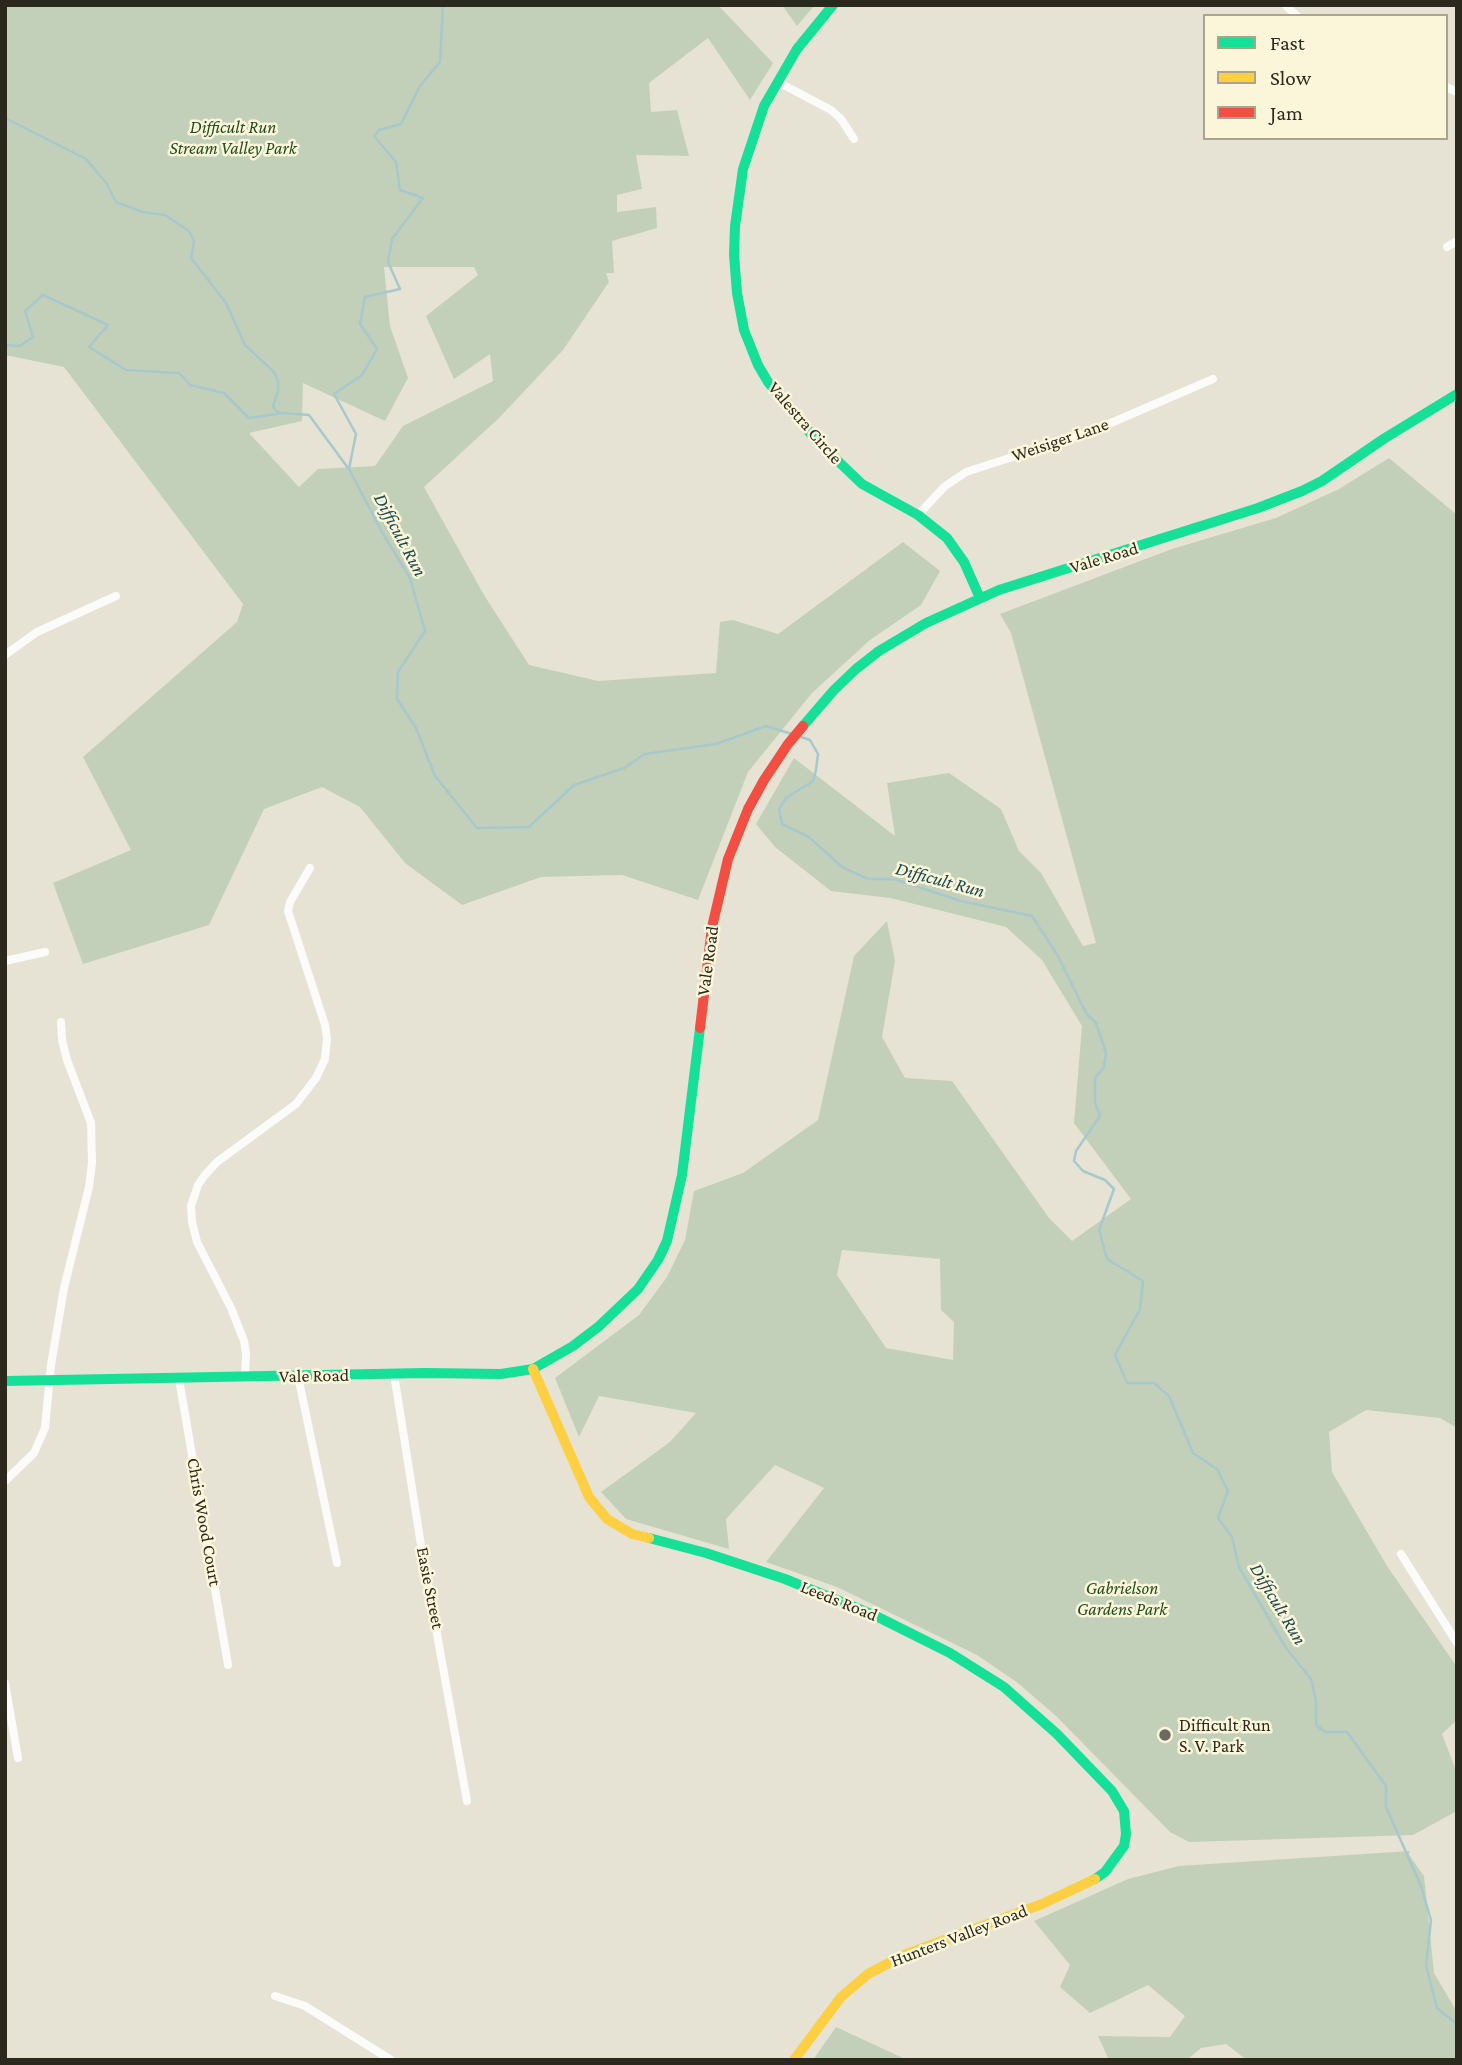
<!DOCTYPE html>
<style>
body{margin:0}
#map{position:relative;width:1462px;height:2065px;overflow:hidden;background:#e6e3d4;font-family:"Crimson Pro",serif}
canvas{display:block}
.frame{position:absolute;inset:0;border:7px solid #2b291e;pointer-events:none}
.legend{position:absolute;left:1203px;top:14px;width:245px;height:126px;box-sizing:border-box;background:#fbf6d9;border:2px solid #a8a48e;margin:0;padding:9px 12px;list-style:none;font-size:21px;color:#2b291e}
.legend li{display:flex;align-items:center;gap:14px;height:35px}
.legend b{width:35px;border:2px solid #a8a48e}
</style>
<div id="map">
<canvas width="1462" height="2065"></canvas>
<div class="frame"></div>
<ul class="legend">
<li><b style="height:9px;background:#16e098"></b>Fast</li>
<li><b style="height:9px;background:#ffcf43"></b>Slow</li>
<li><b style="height:9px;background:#f24e42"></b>Jam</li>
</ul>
</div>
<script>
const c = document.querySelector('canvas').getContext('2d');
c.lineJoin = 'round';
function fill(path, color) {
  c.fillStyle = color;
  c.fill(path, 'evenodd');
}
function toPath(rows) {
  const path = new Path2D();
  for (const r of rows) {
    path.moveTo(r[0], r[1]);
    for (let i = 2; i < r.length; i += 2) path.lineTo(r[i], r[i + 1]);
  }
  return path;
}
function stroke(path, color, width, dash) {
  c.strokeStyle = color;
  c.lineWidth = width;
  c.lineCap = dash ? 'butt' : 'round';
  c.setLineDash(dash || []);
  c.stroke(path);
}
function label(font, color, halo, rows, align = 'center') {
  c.font = font + ' "Crimson Pro",serif';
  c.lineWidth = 5;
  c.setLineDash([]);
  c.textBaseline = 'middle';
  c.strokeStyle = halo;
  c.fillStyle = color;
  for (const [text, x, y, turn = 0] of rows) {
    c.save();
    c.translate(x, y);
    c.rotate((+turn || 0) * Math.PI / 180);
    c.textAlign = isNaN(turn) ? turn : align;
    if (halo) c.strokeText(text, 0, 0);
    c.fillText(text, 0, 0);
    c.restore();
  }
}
fill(toPath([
 [5,5,718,5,773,63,750,100,708,38,649,83,651,112,677,110,689,156,636,155,642,189,617,195,617,212,656,207,657,228,612,241,614,273,606,273,609,282,563,350,499,418,424,487,484,595,529,665,598,681,716,673,720,622,733,620,778,634,903,542,940,571,921,605,870,640,812,693,748,772,698,900,622,875,541,877,462,905,405,863,360,807,322,787,264,809,209,925,83,964,53,883,131,850,83,757,237,622,243,604,64,367,5,355],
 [384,267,474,267,478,275,426,316,454,379,490,354,493,381,403,426,375,466,318,469,299,487,249,433,302,421,303,383,385,421,408,378,390,326],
 [782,5,815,5,797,26],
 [1389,458,1457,515,1457,1428,1440,1418,1366,1410,1329,1432,1332,1472,1387,1566,1457,1667,1457,1720,1442,1734,1457,1773,1457,1811,1413,1835,1189,1842,1170,1832,1056,1716,1018,1683,977,1655,837,1587,766,1562,824,1488,775,1465,726,1519,729,1549,626,1519,601,1492,670,1442,696,1413,599,1396,579,1437,555,1378,639,1315,667,1277,685,1240,694,1191,743,1173,818,1120,854,956,887,921,895,961,882,1037,905,1078,952,1081,1049,1218,1072,1241,1131,1199,1074,1123,1082,1026,1042,960,1006,927,890,898,831,891,775,847,756,824,794,758,895,836,887,783,949,773,1001,809,1019,851,1041,873,1083,946,1096,943,1011,633,1000,614,1172,549,1276,518,1339,489],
 [842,1250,940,1259,941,1310,954,1322,953,1360,886,1348,837,1275],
 [1410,1851,1409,1855,1424,1876,1434,1973,1457,2012,1457,2060,1247,2060,1226,2044,1201,2048,1187,2060,1109,2060,1098,2036,1170,2037,1185,2016,1148,1985,1090,2013,1060,1987,1070,1965,1034,1921,1128,1879,1179,1866],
 [836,2027,905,2059,906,2060,813,2060]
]), '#c2d0ba');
stroke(toPath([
 [443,5,440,62,420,86,401,124,379,130,374,136,396,162,400,190,423,198,392,239,388,262,400,289,365,297,360,324,377,349,362,375,334,394,356,434,349,469,382,532,410,578,425,631,398,672,397,699,416,728,435,776,477,828,529,827,574,785,624,768,645,754,716,744,766,726,792,734],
 [5,118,86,159,107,184,116,202,143,212,165,215,189,231,194,241,191,258,226,303,245,345,274,372,278,381,278,391,273,406,275,410,281,413],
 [5,345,20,346,33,337,25,311,43,295,108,325,89,347,126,370,179,373,190,385,224,393,249,418,283,413,309,415,348,468],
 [798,736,810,740,818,754,816,770,813,781,786,798,779,809,782,824,809,837,842,867,868,879,894,879,961,901,1032,916,1058,956,1086,1013,1096,1023,1106,1053,1104,1067,1095,1078,1095,1102,1100,1116,1076,1151,1074,1161,1083,1171,1105,1180,1114,1189,1099,1230,1107,1259,1143,1281,1140,1309,1115,1355,1127,1383,1154,1383,1169,1396,1193,1453,1217,1469,1228,1491,1218,1518,1232,1537,1239,1567,1286,1648,1311,1679,1316,1701,1316,1725,1325,1732,1347,1732,1386,1786,1386,1807,1421,1886,1431,1920,1426,1966,1437,2008,1457,2024]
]), '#a7c8cc', 2.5);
stroke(toPath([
 [1285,5,1297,16],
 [778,82,831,110,841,119,854,139],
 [1446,87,1457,92],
 [1447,247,1457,241],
 [918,515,944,487,966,472,1090,432,1213,379],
 [5,655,37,632,116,596],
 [5,961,45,952],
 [394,1374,421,1545,467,1801],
 [298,1376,337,1563],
 [245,1377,246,1353,244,1341,231,1308,197,1242,192,1222,191,1206,198,1185,205,1175,217,1162,296,1104,316,1078,325,1059,327,1038,325,1025,288,911,290,902,310,868],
 [179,1379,228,1665],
 [5,1481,34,1453,45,1428,51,1365,64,1288,89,1187,92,1163,91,1123,67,1060,62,1040,61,1022],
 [1401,1554,1457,1643],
 [5,1683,18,1758],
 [275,1996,305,2006,391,2060]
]), '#fbfbf9', 8);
stroke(toPath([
 [833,5,797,49,764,106,743,169,735,226,734,255,737,293,744,330,758,365,768,382,816,440,862,484,918,515,947,538,964,562,980,598],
 [803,726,834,690,856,669,879,651,926,623,999,590,1258,508,1302,491,1322,481,1385,438,1457,394],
 [5,1381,425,1373,501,1374,533,1369,573,1346,598,1327,638,1289,658,1260,667,1241,682,1175,700,1028],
 [649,1538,706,1553,785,1579,876,1616,950,1653,1004,1687,1057,1734,1112,1791,1124,1811,1126,1834,1124,1846,1105,1872,1095,1879]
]), '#16e098', 10);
stroke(toPath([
 [533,1369,589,1497,607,1519,632,1534,649,1538],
 [794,2060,841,1997,868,1974,904,1955,1042,1904,1095,1879]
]), '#ffcf43', 10);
stroke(toPath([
 [700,1028,712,927,728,859,748,809,764,780,788,744,803,726]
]), '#f24e42', 10);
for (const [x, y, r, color] of [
 [1165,1735,7,"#6c6a5e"]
]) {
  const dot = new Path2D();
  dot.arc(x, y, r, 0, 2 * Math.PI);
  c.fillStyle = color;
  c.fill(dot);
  stroke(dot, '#fbf6d9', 2.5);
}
label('italic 18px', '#214c22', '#fbf6d9', [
 ["Difficult Run",233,127],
 ["Stream Valley Park",233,148],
 ["Gabrielson",1122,1588],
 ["Gardens Park",1122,1609]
]);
label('18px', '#2b291e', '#fbf6d9', [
 ["Valestra Circle",805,423,49],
 ["Weisiger Lane",1060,440,-19],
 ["Vale Road",1104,558,-17],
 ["Vale Road",708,961,-82],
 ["Vale Road",314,1376,-1],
 ["Chris Wood Court",204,1522,80],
 ["Easie Street",430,1588,79],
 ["Leeds Road",839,1601,22],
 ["Hunters Valley Road",959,1936,-21]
]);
label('18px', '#2b291e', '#fbf6d9', [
 ["Difficult Run",1179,1725],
 ["S. V. Park",1179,1746]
], 'left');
label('italic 19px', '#1b4751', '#fbf6d9', [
 ["Difficult Run",400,535,62],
 ["Difficult Run",940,880,15],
 ["Difficult Run",1278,1604,59]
]);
</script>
